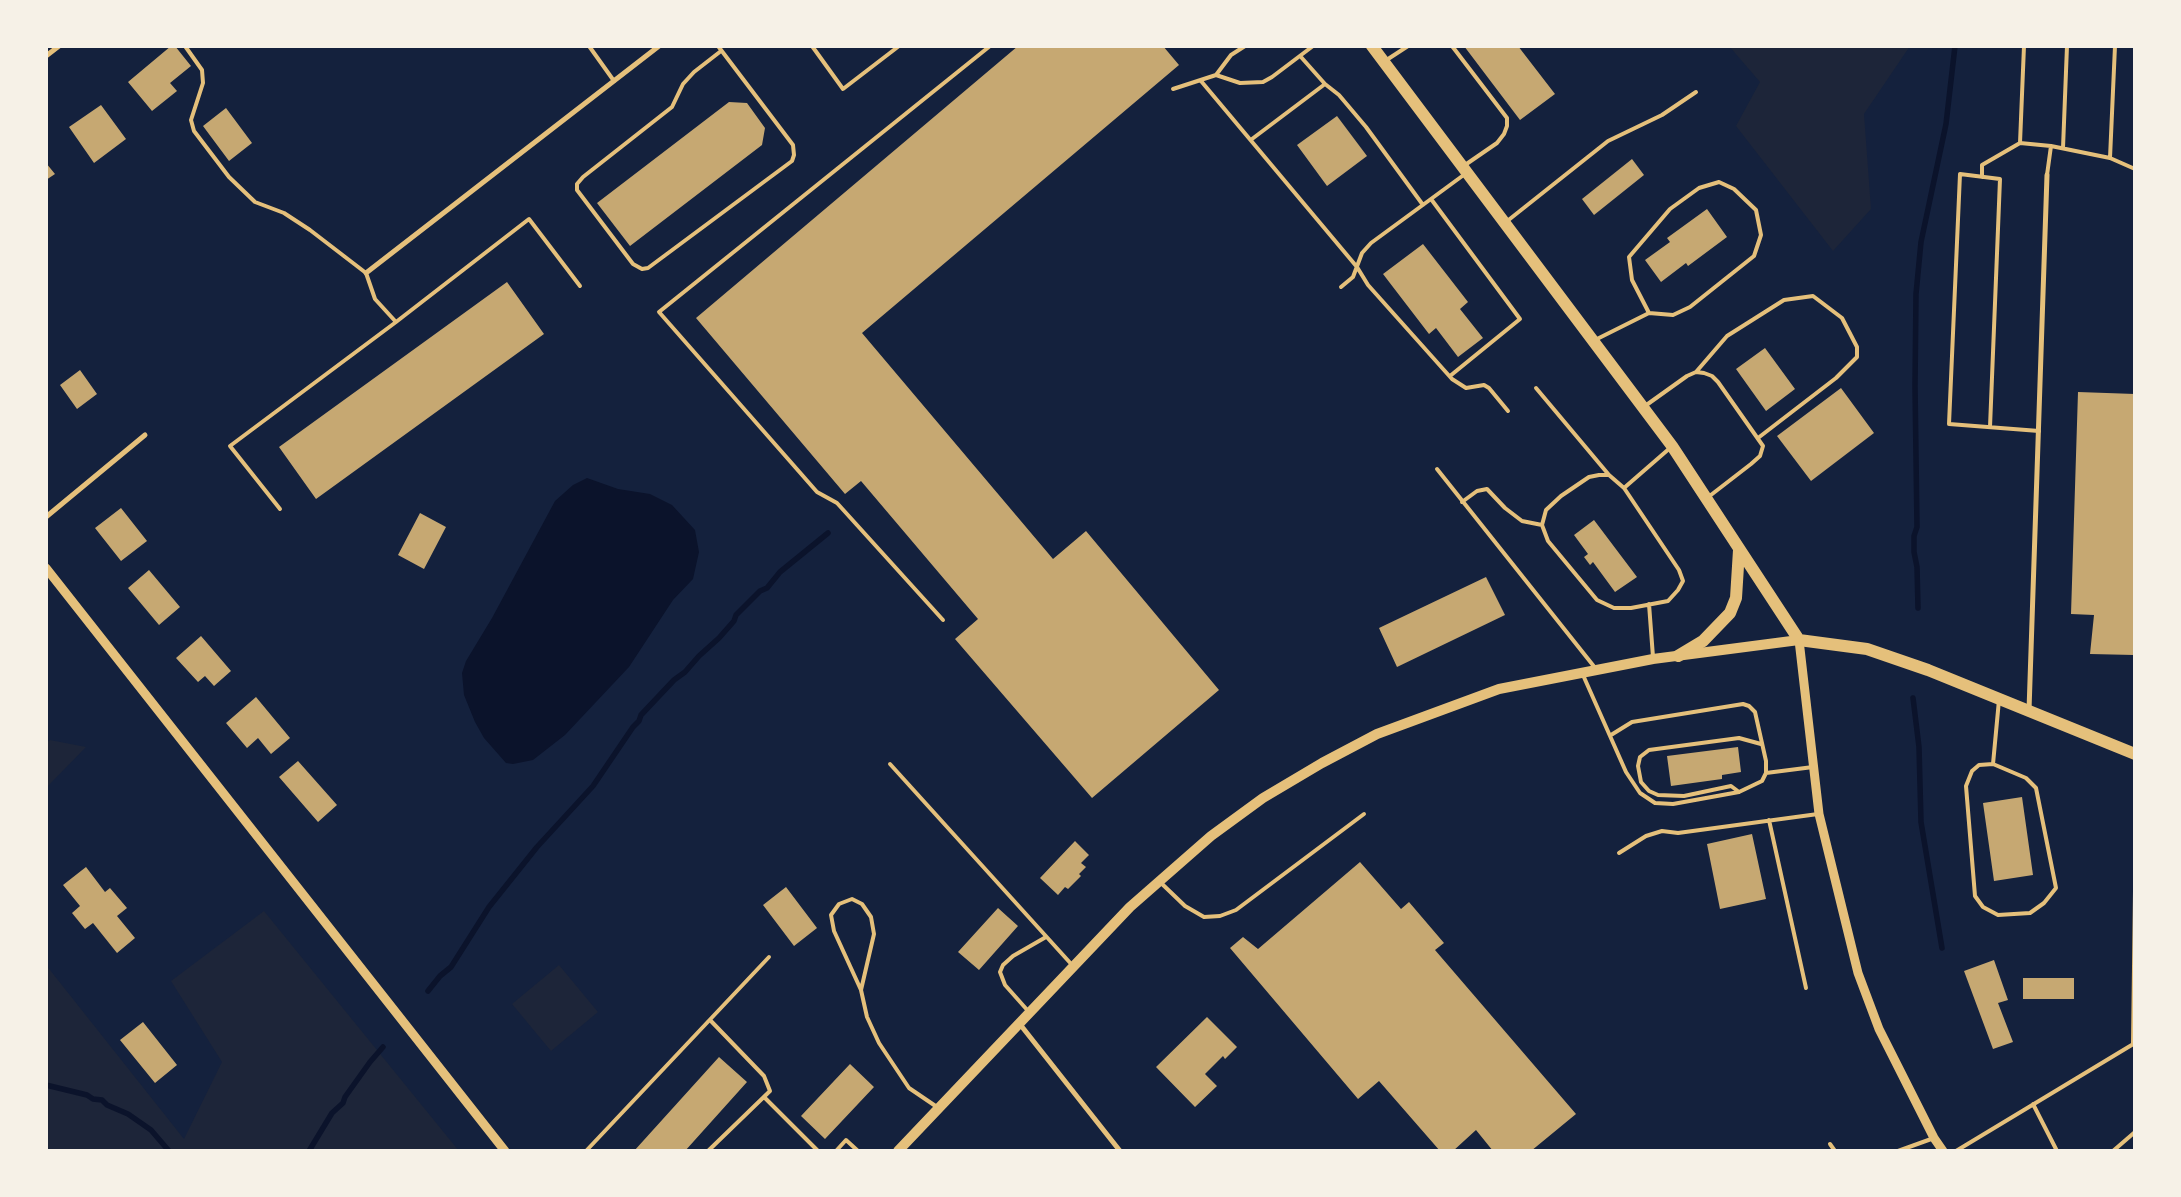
<!DOCTYPE html>
<style>
body{margin:0}
#map{position:relative;width:2181px;height:1197px;overflow:hidden;background:#14213d;font-family:"IBM Plex Serif",serif}
canvas{display:block}
.frame{position:absolute;inset:0;border:48px solid #f6f1e7;pointer-events:none}
</style>
<div id="map">
<canvas width="2181" height="1197"></canvas>
<div class="frame"></div>
</div>
<script>
const c = document.querySelector('canvas').getContext('2d');
c.lineJoin = 'round';
function fill(path, color) {
  c.fillStyle = color;
  c.fill(path, 'evenodd');
}
function toPath(rows) {
  const path = new Path2D();
  for (const r of rows) {
    path.moveTo(r[0], r[1]);
    for (let i = 2; i < r.length; i += 2) path.lineTo(r[i], r[i + 1]);
  }
  return path;
}
function stroke(path, color, width, dash) {
  c.strokeStyle = color;
  c.lineWidth = width;
  c.lineCap = dash ? 'butt' : 'round';
  c.setLineDash(dash || []);
  c.stroke(path);
}
fill(toPath([
 [1729,46,1910,46,1864,114,1871,209,1833,251,1736,126,1760,82],
 [50,740,86,747,46,788,46,743],
 [264,911,459,1151,46,1151,46,965,184,1139,222,1062,171,981],
 [559,965,598,1012,551,1051,512,1004]
]), '#1d2539');
fill(toPath([
 [587,478,618,489,650,494,672,505,695,530,699,552,693,579,673,600,629,667,565,735,533,760,513,764,506,763,484,738,475,722,464,695,462,673,466,661,492,618,555,501,573,485]
]), '#0b132b');
stroke(toPath([
 [1918,608,1917,567,1914,552,1914,536,1917,527,1915,386,1916,294,1921,242,1946,124,1955,46],
 [1913,698,1919,747,1921,822,1942,948],
 [428,991,440,976,451,967,489,907,537,847,593,786,633,727,639,721,641,715,674,680,685,672,699,656,719,638,734,621,736,615,760,591,767,588,780,572,828,533],
 [46,1085,87,1095,93,1099,102,1100,107,1105,128,1114,151,1130,169,1151],
 [309,1151,332,1113,343,1103,345,1097,370,1062,383,1047]
]), '#0b132b', 5.5);
fill(toPath([
 [171,46,175,46,191,66,170,83,177,91,152,111,128,82],
 [1018,46,1163,46,1179,65,862,333,1053,559,1086,531,1219,690,1092,798,955,639,978,619,861,481,845,494,696,318],
 [1464,46,1518,46,1555,94,1520,120],
 [729,102,747,103,765,128,762,145,630,246,597,203],
 [101,105,126,139,94,163,69,127],
 [226,108,252,143,229,161,203,126],
 [1337,116,1367,156,1327,186,1297,145],
 [1632,159,1644,175,1594,215,1582,199],
 [46,163,55,174,46,180],
 [1707,209,1727,237,1688,266,1686,263,1661,282,1645,260,1670,242,1667,238],
 [1423,244,1468,302,1460,309,1483,338,1458,357,1436,328,1429,334,1383,274],
 [507,282,544,334,316,499,279,447],
 [1765,348,1795,389,1766,411,1736,369],
 [80,370,97,394,77,409,60,385],
 [1841,388,1874,433,1811,481,1777,436],
 [2078,392,2135,394,2134,655,2090,654,2094,615,2071,614],
 [121,508,147,541,121,561,95,528],
 [420,513,446,527,424,569,398,555],
 [1594,520,1637,577,1615,592,1593,562,1590,565,1584,557,1588,554,1574,535],
 [149,570,180,607,159,625,128,588],
 [1486,577,1505,615,1397,667,1379,628],
 [201,636,231,671,214,686,205,676,198,682,176,658],
 [256,697,290,738,271,754,258,738,247,748,226,723],
 [1738,747,1741,772,1722,775,1722,779,1671,786,1667,756],
 [298,761,337,805,318,822,279,777],
 [2022,797,2033,875,1994,881,1983,803],
 [1752,834,1766,899,1720,909,1707,844],
 [1075,841,1089,855,1081,863,1086,867,1079,874,1081,876,1068,889,1065,887,1058,895,1040,878],
 [1360,862,1401,909,1409,902,1444,943,1435,950,1576,1114,1531,1151,1493,1151,1476,1130,1453,1151,1440,1151,1379,1081,1358,1099,1230,948,1243,937,1258,949],
 [86,867,105,892,110,888,127,908,117,916,135,938,117,953,93,923,85,929,72,913,80,906,63,885],
 [786,887,817,928,794,946,763,905],
 [998,908,1018,926,979,970,958,952],
 [1994,960,2008,1000,1998,1003,2013,1042,1993,1049,1964,971],
 [2023,978,2074,978,2074,999,2023,999],
 [1207,1017,1237,1047,1225,1059,1223,1056,1205,1074,1217,1086,1195,1107,1156,1067],
 [143,1022,177,1065,155,1083,120,1040],
 [719,1057,747,1082,685,1151,634,1151],
 [850,1064,874,1087,825,1139,801,1116]
]), '#c6a872');
stroke(toPath([
 [185,46,202,70,203,83,191,120,194,131,229,177,255,202,284,213,310,230,366,273,375,299,396,322,529,219,580,286],
 [589,46,614,81],
 [718,46,793,145,794,155,792,161,648,268,642,269,633,264,577,190,577,184,583,177,672,107,683,84,694,72,721,51],
 [812,46,843,89,899,46],
 [1452,46,1507,118,1507,126,1504,134,1497,143,1465,165],
 [1301,57,1325,84,1339,95,1366,127,1423,205],
 [1385,61,1408,46],
 [1216,75,1240,83,1263,82,1272,77,1313,46],
 [1201,81,1357,267,1368,285,1452,379,1466,388,1484,385,1489,388,1508,411],
 [1173,89,1216,75,1231,55,1245,46],
 [1252,139,1325,84],
 [2020,143,2024,46],
 [2051,146,2110,158,2135,169],
 [2063,148,2067,46],
 [2110,158,2115,46],
 [1982,177,1982,165,2020,143,2051,146,2047,175],
 [1431,199,1520,319,1450,376],
 [1506,222,1608,141,1662,115,1696,92],
 [1341,287,1353,277,1362,253,1371,243,1465,174],
 [1595,340,1649,313,1673,315,1690,307,1754,256,1761,235,1756,210,1734,189,1719,182,1699,188,1670,209,1629,257,1632,280,1649,313],
 [1696,372,1727,336,1784,300,1813,296,1842,318,1857,347,1857,357,1836,378,1758,438],
 [1536,388,1609,475],
 [1645,406,1687,376,1696,372,1704,373,1712,376,1718,382,1763,446,1760,456,1751,464,1707,498],
 [1990,427,2000,179,1960,174,1949,424,2039,431],
 [1437,469,1596,669],
 [1599,475,1609,475,1624,488,1679,570,1683,581,1678,590,1668,601,1631,608,1614,608,1597,600,1548,541,1542,525,1546,510,1561,496,1589,477,1599,475],
 [1624,488,1670,448],
 [1462,502,1477,491,1487,489,1505,508,1522,521,1542,525],
 [280,509,230,446,396,322],
 [1649,604,1653,657],
 [943,620,837,503,817,492,659,312,990,46],
 [1583,675,1626,772,1640,793,1655,803,1673,804,1739,792,1762,781,1766,773,1766,761,1755,712,1749,706,1743,704,1632,722,1611,735],
 [890,764,1073,966],
 [1993,764,2026,778,2036,788,2056,888,2044,903,2030,913,1998,915,1983,907,1975,896,1966,786,1972,771,1979,765,1993,764],
 [1993,764,1999,700],
 [1766,773,1813,767],
 [1739,792,1731,786,1684,796,1658,795,1649,791,1641,782,1638,766,1640,757,1649,750,1739,738,1761,744],
 [1769,820,1806,988],
 [1619,853,1646,836,1662,831,1678,833,1818,814],
 [1160,882,1185,906,1204,917,1220,916,1236,910,1364,814],
 [861,990,834,931,831,915,839,904,852,899,862,904,871,917,874,934,861,990,867,1017,879,1043,909,1088,937,1107],
 [1029,1012,1005,985,1000,972,1003,965,1013,956,1046,937],
 [2133,1043,2135,891],
 [764,1097,818,1151],
 [2033,1104,2057,1151],
 [1830,1144,1835,1151],
 [586,1151,769,957],
 [708,1151,770,1091,764,1076,710,1020],
 [836,1151,846,1140,858,1151],
 [1898,1151,1934,1138],
 [1956,1151,2135,1043],
 [2113,1151,2135,1132]
]), '#e5c07b', 4);
stroke(toPath([
 [46,56,59,46],
 [366,273,659,46],
 [46,517,145,435],
 [2029,710,2047,175],
 [1019,1023,1120,1151]
]), '#e5c07b', 5);
stroke(toPath([
 [46,568,505,1151],
 [1799,640,1819,814,1858,973,1879,1029,1934,1138,1943,1151]
]), '#e5c07b', 9);
stroke(toPath([
 [898,1151,1130,907,1211,836,1263,798,1322,763,1377,734,1499,689,1653,659,1799,640]
]), '#e5c07b', 10);
stroke(toPath([
 [1372,46,1672,446,1799,640,1867,649,1928,670,2135,754],
 [1678,656,1703,641,1730,613,1736,598,1739,550]
]), '#e5c07b', 12);
</script>
